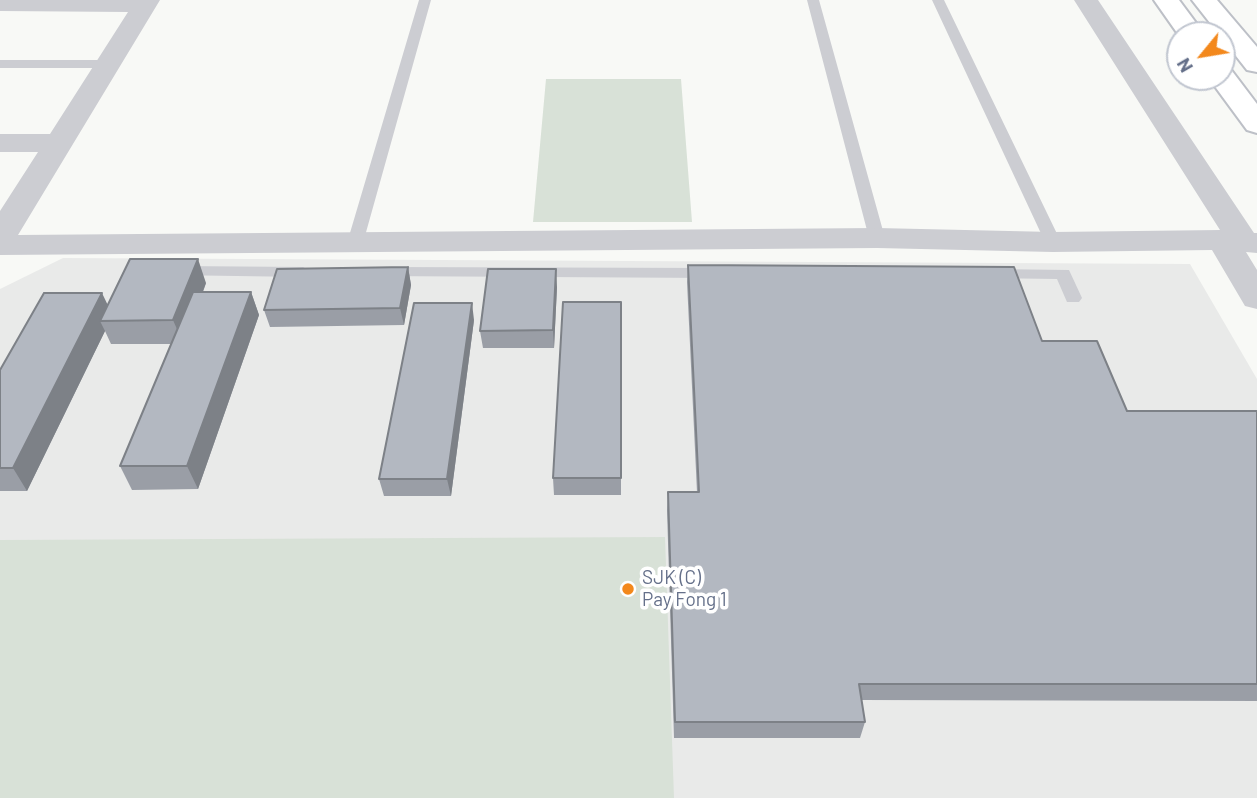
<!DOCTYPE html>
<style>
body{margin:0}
#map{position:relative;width:1257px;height:798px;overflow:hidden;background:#f8f9f6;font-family:Barlow,sans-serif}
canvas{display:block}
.north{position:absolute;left:1166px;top:21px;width:70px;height:70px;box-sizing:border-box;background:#fff;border:2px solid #c1c6d0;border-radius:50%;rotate:240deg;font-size:19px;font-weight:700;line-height:28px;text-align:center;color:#65708a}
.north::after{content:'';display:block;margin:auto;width:24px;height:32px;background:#f3881c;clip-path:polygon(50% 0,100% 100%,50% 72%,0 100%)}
</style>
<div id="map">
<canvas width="1257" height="798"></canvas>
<div class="north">N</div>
</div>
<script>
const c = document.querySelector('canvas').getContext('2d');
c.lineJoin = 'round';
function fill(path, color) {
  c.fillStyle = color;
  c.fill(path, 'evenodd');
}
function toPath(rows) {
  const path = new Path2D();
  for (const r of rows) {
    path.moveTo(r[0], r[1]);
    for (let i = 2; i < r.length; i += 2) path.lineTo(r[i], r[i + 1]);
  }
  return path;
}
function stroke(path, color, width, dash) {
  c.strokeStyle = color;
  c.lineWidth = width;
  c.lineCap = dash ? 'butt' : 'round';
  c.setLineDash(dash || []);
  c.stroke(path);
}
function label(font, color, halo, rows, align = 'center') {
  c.font = font + ' Barlow,sans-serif';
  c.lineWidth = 7;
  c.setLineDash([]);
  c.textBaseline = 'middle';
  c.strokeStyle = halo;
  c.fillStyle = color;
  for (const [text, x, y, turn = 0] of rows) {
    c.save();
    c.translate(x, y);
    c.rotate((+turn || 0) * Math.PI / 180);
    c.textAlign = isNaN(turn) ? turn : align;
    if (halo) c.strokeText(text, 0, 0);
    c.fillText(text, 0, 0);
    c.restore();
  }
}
fill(toPath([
 [63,258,1190,264,1257,379,1257,798,0,798,0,289]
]), '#e9eae9');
fill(toPath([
 [546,79,681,79,692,222,533,222],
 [665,537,674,798,0,798,0,540]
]), '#d8e1d7');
const secondary = toPath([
 [1154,0,1179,0,1205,35,1180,37,1154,0],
 [1192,0,1217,0,1257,47,1257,72,1247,70,1192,0],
 [1222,69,1232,71,1257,104,1257,133,1247,130,1208,77,1222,77,1222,69]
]);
stroke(secondary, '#bdc0c7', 4);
fill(toPath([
 [419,0,431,0,363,243,355,248,349,247,347,243,419,0],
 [807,0,819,0,885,238,883,242,871,242,869,238,807,0],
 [932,0,944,0,1061,242,1059,246,1047,246,1045,242,932,0],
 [0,60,108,60,115,64,108,68,0,68,0,60],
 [176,266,303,267,312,272,303,277,170,275,167,271,176,266],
 [382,267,713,268,722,273,713,278,376,276,373,272,376,268,382,267],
 [991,269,1069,270,1082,298,1079,302,1067,302,1057,279,985,278,982,274,985,270,991,269]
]), '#cccdd2');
fill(toPath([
 [0,0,160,0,18,235,877,228,1053,232,1220,230,1074,0,1098,0,1254,233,1257,233,1257,253,1246,252,1257,270,1257,309,1245,306,1212,250,1053,252,877,248,0,255,0,211,38,152,0,152,0,134,50,134,128,12,0,11,0,0]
]), '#cccdd2');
fill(secondary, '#fff');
fill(toPath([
 [688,265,1042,341,1127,411,1257,411,1257,701,861,700,865,722,860,738,674,738,667,510,668,492,697,492,687,282],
 [408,267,411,285,404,325,270,327,264,310],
 [206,283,203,292,251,292,259,315,198,489,132,490,120,466,171,344,111,344,105,331,27,491,0,491,0,370,108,305],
 [557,287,554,348,483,348,480,331],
 [621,302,621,495,554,495,553,478],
 [474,320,451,496,384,496,379,479]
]), '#9a9ea6');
fill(toPath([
 [198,259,206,283,183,343,173,320],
 [408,267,411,285,404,325,400,308],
 [556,269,557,287,554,348,553,330],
 [251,292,259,315,198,489,187,466],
 [102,293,113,316,100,321,105,331,27,491,13,468],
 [472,303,474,320,451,496,447,479]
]), '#7d8187');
const building = toPath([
 [130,259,198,259,173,320,100,321,130,259],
 [688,265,1014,267,1042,341,1097,341,1127,411,1257,411,1257,684,859,684,865,722,675,722,668,492,699,492,688,265],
 [408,267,400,308,264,310,277,269,408,267],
 [488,269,556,269,553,330,480,331,488,269],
 [193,292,251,292,187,466,120,466,193,292],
 [44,293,102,293,13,468,0,468,0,370,44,293],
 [563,302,621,302,621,478,553,478,563,302],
 [414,303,472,303,447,479,379,479,414,303]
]);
fill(building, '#b3b8c1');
stroke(building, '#7d8187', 2);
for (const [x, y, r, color] of [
 [628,589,7,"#f3881c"]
]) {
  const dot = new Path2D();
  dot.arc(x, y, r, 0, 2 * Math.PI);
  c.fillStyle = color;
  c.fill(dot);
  stroke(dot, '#fff', 2.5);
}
label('19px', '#65708a', '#fff', [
 ["SJK (C)",642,578],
 ["Pay Fong 1",642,600]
], 'left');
</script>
